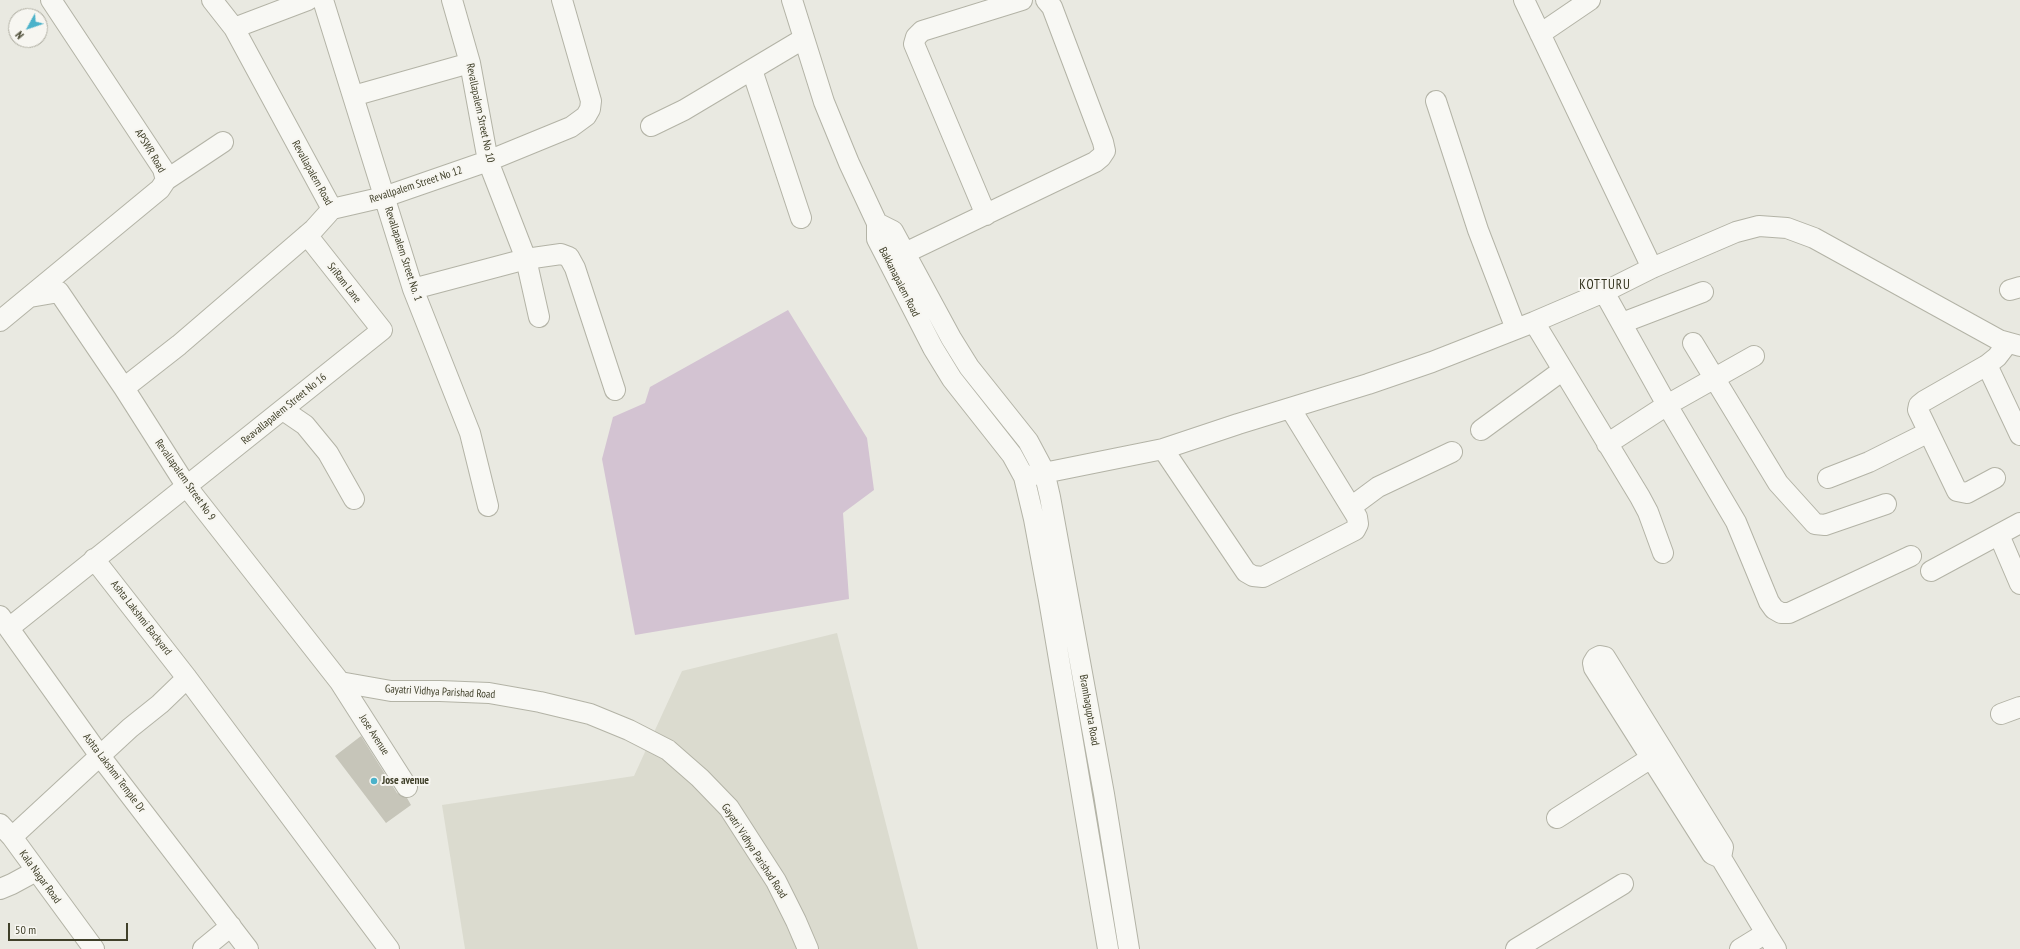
<!DOCTYPE html>
<style>
body{margin:0}
#map{position:relative;width:2020px;height:949px;overflow:hidden;background:#e9e9e1;font-family:"PT Sans Narrow",sans-serif}
canvas{display:block}
.north{position:absolute;left:8px;top:8px;width:40px;height:40px;box-sizing:border-box;background:#f7f6f1;border:1px solid #aeada1;border-radius:50%;rotate:230deg;font-size:11px;font-weight:700;line-height:16px;text-align:center;color:#40402a}
.north::after{content:'';display:block;margin:auto;width:14px;height:18px;background:#4bb2ca;clip-path:polygon(50% 0,100% 100%,50% 72%,0 100%)}
.scale{position:absolute;left:8px;top:923px;width:120px;height:18px;box-sizing:border-box;border:2px solid #40402a;border-top:0;padding-left:5px;font-size:12px;line-height:14px;white-space:nowrap;color:#40402a;-webkit-text-stroke:3px #f7f6f1;paint-order:stroke}
</style>
<div id="map">
<canvas width="2020" height="949"></canvas>
<div class="north">N</div>
<div class="scale">50 m</div>
</div>
<script>
const c = document.querySelector('canvas').getContext('2d');
c.lineJoin = 'round';
function fill(path, color) {
  c.fillStyle = color;
  c.fill(path, 'evenodd');
}
function toPath(rows) {
  const path = new Path2D();
  for (const r of rows) {
    path.moveTo(r[0], r[1]);
    for (let i = 2; i < r.length; i += 2) path.lineTo(r[i], r[i + 1]);
  }
  return path;
}
function stroke(path, color, width, dash) {
  c.strokeStyle = color;
  c.lineWidth = width;
  c.lineCap = dash ? 'butt' : 'round';
  c.setLineDash(dash || []);
  c.stroke(path);
}
function label(font, color, halo, rows, align = 'center') {
  c.font = font + ' "PT Sans Narrow",sans-serif';
  c.lineWidth = 4;
  c.setLineDash([]);
  c.textBaseline = 'middle';
  c.strokeStyle = halo;
  c.fillStyle = color;
  for (const [text, x, y, turn = 0] of rows) {
    c.save();
    c.translate(x, y);
    c.rotate((+turn || 0) * Math.PI / 180);
    c.textAlign = isNaN(turn) ? turn : align;
    if (halo) c.strokeText(text, 0, 0);
    c.fillText(text, 0, 0);
    c.restore();
  }
}
fill(toPath([
 [837,633,918,949,465,949,442,805,634,776,682,671]
]), '#dbdbcf');
fill(toPath([
 [788,310,867,438,874,490,843,513,849,599,635,635,602,459,613,417,645,403,650,387]
]), '#d3c3d2');
fill(toPath([
 [361,736,397,793,407,798,411,805,386,823,335,756]
]), '#c6c5b9');
const minor = toPath([
 [212,0,234,28],
 [323,0,413,289,470,433,488,506],
 [452,0,470,63,488,161,526,259,539,317],
 [792,0,824,102,849,163,877,223,877,239,933,348,952,379,1012,455,1024,477,1034,519,1049,600,1108,949],
 [1524,0,1652,268],
 [1540,34,1590,0],
 [752,70,801,218],
 [353,96,470,63],
 [1436,101,1478,230,1516,329],
 [651,126,684,110,803,39],
 [166,180,223,142],
 [332,209,384,197,488,161,571,127,586,116,590,109,591,101,562,0],
 [986,215,914,44,916,37,922,31,1022,0],
 [877,223,893,231,951,338,969,367,1028,441,1044,471,1050,497,1104,794,1129,949],
 [905,253,1095,162,1101,157,1105,151,1103,142,1052,7,1046,0],
 [413,289,526,259,561,254,569,257,575,268,615,390],
 [2010,290,2020,287],
 [1604,292,1667,405,1736,522,1769,602,1774,609,1781,613,1789,613,1911,556],
 [30,297,59,292,124,388,187,487,340,682,407,787],
 [0,321,160,189,166,180,163,169,51,0],
 [1534,322,1640,497,1648,512,1663,553],
 [1622,323,1703,292],
 [1693,343,1778,483,1815,524,1825,525,1886,504],
 [1987,365,2020,435],
 [124,388,179,345,314,229,332,209,234,28,308,0],
 [283,410,305,425,328,453,354,499],
 [1481,430,1563,370],
 [1607,444,1667,405,1754,356],
 [1163,449,1246,572,1253,576,1263,577,1355,530,1358,524,1357,517,1290,408],
 [1024,477,1163,449,1238,424,1368,384,1432,362,1534,322,1604,292,1652,268,1736,232,1759,226,1787,228,1814,238,1999,340,2020,346],
 [1828,478,1869,462,1927,433],
 [1995,478,1967,493,1957,491,1918,410,1919,405,1924,401,1987,365,1997,357,2007,344],
 [1351,507,1378,487,1452,452],
 [1999,535,2020,584],
 [94,559,187,678,389,949],
 [1931,571,2020,523],
 [0,616,100,756,248,949],
 [9,628,382,330,307,235],
 [340,682,391,691,440,691,489,693,540,702,590,714,629,730,668,750,700,778,729,808,776,881,796,921,808,949],
 [2001,714,2020,707],
 [1557,818,1662,751],
 [0,824,12,837,94,949],
 [12,837,130,728,160,704,187,678],
 [1721,858,1723,847,1605,657,1600,656,1596,658,1593,663,1594,668,1712,854,1721,858,1766,933],
 [0,889,12,884,36,871],
 [203,949,231,926],
 [1516,949,1623,884],
 [1740,949,1766,933,1776,949]
]);
stroke(minor, '#b3b3a6', 22);
stroke(minor, '#f8f8f4', 20);
for (const [x, y, r, color] of [
 [374,781,4,"#4bb2ca"]
]) {
  const dot = new Path2D();
  dot.arc(x, y, r, 0, 2 * Math.PI);
  c.fillStyle = color;
  c.fill(dot);
  stroke(dot, '#f7f6f1', 1.5);
}
label('11px', '#40402a', '#f7f6f1', [
 ["Revallapalem Street No 10",480,113,78],
 ["APSWR Road",150,151,59],
 ["Revallapalem Road",312,173,61],
 ["Revallpalem Street No 12",416,185,-18],
 ["Revallapalem Street No. 1",403,254,72],
 ["Bakkanapalem Road",899,282,63],
 ["SriRam Lane",344,283,52],
 ["Reavallapalem Street No 16",284,409,-39],
 ["Revallapalem Street No 9",185,480,55],
 ["Ashta Lakshmi Backyard",141,618,52],
 ["Gayatri Vidhya Parishad Road",440,692,3],
 ["Bramhagupta Road",1089,710,80],
 ["Jose Avenue",374,735,57],
 ["Ashta Lakshmi Temple Dr",114,773,53],
 ["Gayatri Vidhya Parishad Road",754,851,57],
 ["Kala Nagar Road",40,877,54]
]);
label('bold 11px', '#40402a', '#f7f6f1', [
 ["Jose avenue",382,781]
], 'left');
c.letterSpacing = '1px';
label('13px', '#31311c', '#f7f6f1', [
 ["KOTTURU",1605,285]
]);
c.letterSpacing = '0px';
</script>
